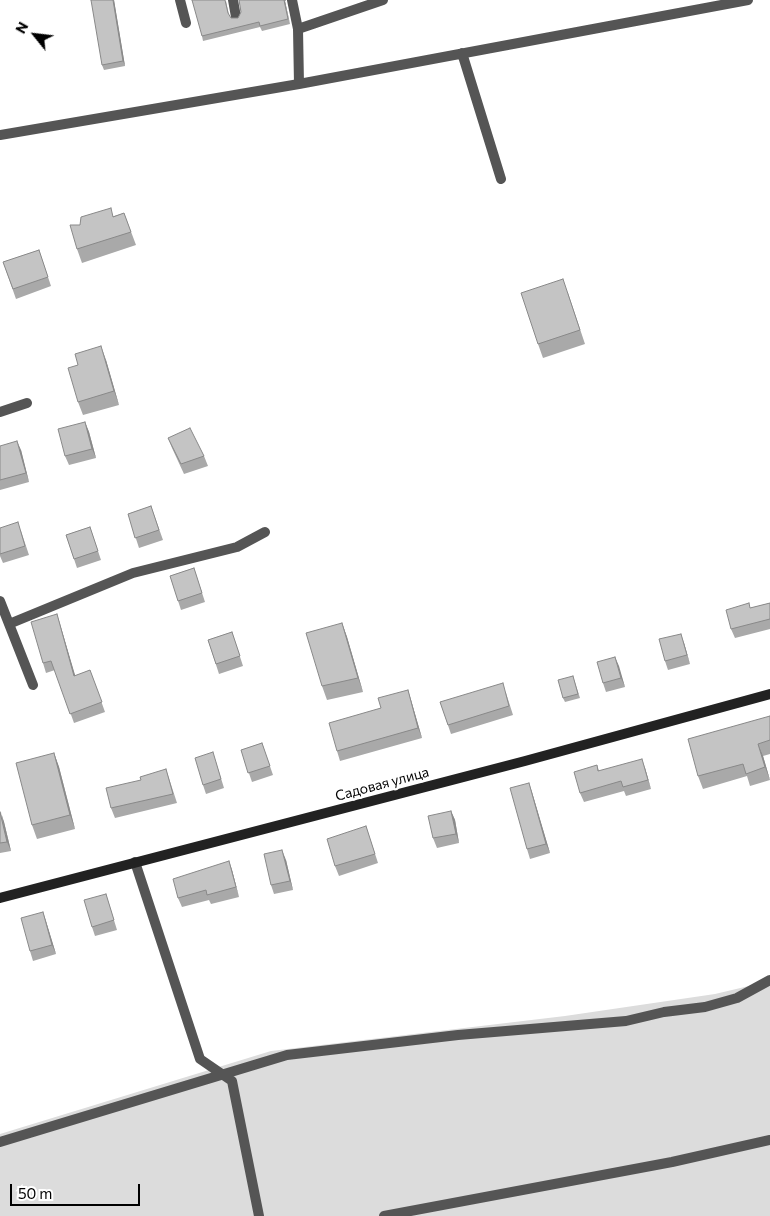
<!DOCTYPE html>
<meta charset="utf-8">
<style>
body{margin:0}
#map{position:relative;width:770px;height:1216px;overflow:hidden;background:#fff;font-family:Commissioner,sans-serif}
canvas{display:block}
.north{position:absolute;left:10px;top:10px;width:50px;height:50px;-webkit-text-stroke:4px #fff;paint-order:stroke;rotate:299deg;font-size:14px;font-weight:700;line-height:20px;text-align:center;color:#000}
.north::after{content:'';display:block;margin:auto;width:18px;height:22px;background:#000;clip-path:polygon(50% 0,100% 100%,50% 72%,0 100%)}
.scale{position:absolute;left:10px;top:1184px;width:130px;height:22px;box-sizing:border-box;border:2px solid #000;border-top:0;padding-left:6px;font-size:15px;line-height:18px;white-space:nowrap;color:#000;-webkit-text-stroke:4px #fff;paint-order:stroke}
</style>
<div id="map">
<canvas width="770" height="1216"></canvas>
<div class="north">N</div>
<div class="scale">50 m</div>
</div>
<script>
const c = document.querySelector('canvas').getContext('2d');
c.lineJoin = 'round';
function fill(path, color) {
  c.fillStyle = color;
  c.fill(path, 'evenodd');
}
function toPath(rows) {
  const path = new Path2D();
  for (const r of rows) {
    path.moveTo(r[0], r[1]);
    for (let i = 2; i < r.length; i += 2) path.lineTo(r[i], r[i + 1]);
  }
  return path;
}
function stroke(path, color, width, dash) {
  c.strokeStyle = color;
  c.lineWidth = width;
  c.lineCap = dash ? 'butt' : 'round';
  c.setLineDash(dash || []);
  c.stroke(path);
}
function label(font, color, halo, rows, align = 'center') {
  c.font = font + ' Commissioner,sans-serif';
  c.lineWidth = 4.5;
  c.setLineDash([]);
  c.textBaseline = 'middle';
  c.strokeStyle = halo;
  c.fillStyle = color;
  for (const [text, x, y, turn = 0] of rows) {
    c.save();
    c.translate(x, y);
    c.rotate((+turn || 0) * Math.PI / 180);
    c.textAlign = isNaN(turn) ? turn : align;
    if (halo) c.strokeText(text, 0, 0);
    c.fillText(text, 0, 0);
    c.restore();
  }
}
fill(toPath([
 [770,981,770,1216,0,1216,0,1134,271,1051,565,1016,715,994]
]), '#dcdcdc');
stroke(toPath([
 [180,0,186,23],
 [233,0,236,17],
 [292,0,298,29,299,84],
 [298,29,383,0],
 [462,53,501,179],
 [0,135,299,84,748,0],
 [135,862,200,1059,232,1081,259,1216],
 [0,1142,287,1055,458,1035,626,1021,664,1012,705,1007,737,998,770,980],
 [384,1216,672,1162,770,1140]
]), '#555', 10);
stroke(toPath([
 [0,412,27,403],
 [0,601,33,685],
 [9,624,133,573,237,547,265,532]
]), '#555', 10);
stroke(toPath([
 [0,898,525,761,770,694]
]), '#222', 10);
fill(toPath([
 [114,0,125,66,104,70,102,65],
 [239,0,286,0,285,1,290,24,262,31,260,27,203,41,202,36,226,1,229,15,231,18,238,18,241,12],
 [124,213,136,245,82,263,77,249,80,225,114,216],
 [39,250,51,286,16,299,3,262],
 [568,293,585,344,543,358,538,344],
 [106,360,119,405,83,415,78,402],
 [85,422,89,432,96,458,69,465,65,456],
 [168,438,204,456,208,466,184,474,172,448],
 [0,446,21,450,29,482,0,490],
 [151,506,163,540,139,548,128,514],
 [90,527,101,560,77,568,66,535],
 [0,528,21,531,29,555,3,563,0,556],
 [194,568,205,602,181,610,170,576],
 [770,603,770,629,735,638,731,629,751,608],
 [57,614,75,676,90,670,105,712,74,723,55,670,46,673,43,663],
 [342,623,347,637,363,692,327,700,322,686],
 [232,632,243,666,219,674,208,640],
 [684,643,690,664,668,670,665,661],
 [615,657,625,687,606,692,603,683],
 [573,676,580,698,565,702,563,698],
 [408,690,411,700,422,738,340,761,337,751,381,708],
 [506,693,513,715,451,734,440,702],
 [770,716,770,754,763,756,770,780,750,786,747,776,703,789,698,776],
 [262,743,273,775,252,782,241,750],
 [54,753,59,767,75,829,37,839,32,825],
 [216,762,224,788,206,794,203,785],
 [597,765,599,771,645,768,651,789,626,796,624,791,584,802,580,793],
 [166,769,177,803,115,818,111,808,141,780],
 [529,783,550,853,530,859,527,849],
 [451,811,455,820,459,843,437,848,433,838],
 [0,812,4,822,11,851,0,853],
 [366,826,378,863,339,876,335,866],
 [286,860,293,890,274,894,271,885],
 [229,861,232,870,239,897,211,904,209,900,182,907,178,898],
 [106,894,117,930,95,936,92,927],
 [43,912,56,954,33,961,30,951]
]), '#a9a9a9');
fill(toPath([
 [113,0,114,0,125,66,123,61],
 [284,0,286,0,285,1,290,24],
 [101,346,106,360,119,405,114,391],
 [85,422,89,432,96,458,92,449],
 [17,441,21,450,29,482,26,473],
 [57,614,60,624,78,685,74,676],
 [342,623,347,637,363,692,358,678],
 [681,634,684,643,690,664,687,655],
 [615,657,619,666,625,687,621,678],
 [408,690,411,700,422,738,418,728],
 [758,744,763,756,770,780,765,767],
 [54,753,59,767,75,829,70,815],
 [642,759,645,768,651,789,648,780],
 [529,783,532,792,550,853,546,844],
 [451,811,455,820,459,843,456,834],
 [1,812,4,822,11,851,7,842],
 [282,850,286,860,293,890,290,881],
 [229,861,232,870,239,897,236,887],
 [43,912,46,921,56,954,52,945]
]), '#898989');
const building = toPath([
 [91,0,113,0,123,61,102,65,91,0],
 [192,0,225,0,228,13,231,18,238,18,241,12,239,0,284,0,288,19,260,26,259,22,202,36,192,0],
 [111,208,113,217,124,213,131,232,77,249,70,225,80,225,81,217,111,208],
 [39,250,48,277,13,289,3,262,39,250],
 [563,279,580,330,538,344,521,293,563,279],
 [101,346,114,391,78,402,68,368,78,365,75,354,101,346],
 [85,422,92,449,65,456,58,429,85,422],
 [190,428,204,456,181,464,168,438,190,428],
 [17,441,26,473,0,480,0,446,17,441],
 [151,506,159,530,135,538,128,514,151,506],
 [18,522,25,546,0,554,0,528,18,522],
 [90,527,98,551,74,559,66,535,90,527],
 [194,568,202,593,178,601,170,576,194,568],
 [749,603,750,608,770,603,770,619,731,629,726,610,749,603],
 [57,614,74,676,90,670,102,702,70,714,51,661,43,663,31,622,57,614],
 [342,623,358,678,322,686,306,633,342,623],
 [232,632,240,656,216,664,208,640,232,632],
 [681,634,687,655,665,661,659,639,681,634],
 [615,657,621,678,603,683,597,662,615,657],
 [573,676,578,694,563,698,558,680,573,676],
 [503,683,509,706,448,725,440,702,503,683],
 [408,690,418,728,337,751,329,723,381,708,378,698,408,690],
 [770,716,770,740,758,744,765,767,746,774,743,764,698,776,688,739,770,716],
 [262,743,270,766,248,773,241,750,262,743],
 [213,752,221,779,203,785,195,758,213,752],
 [54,753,70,815,32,825,16,763,54,753],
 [642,759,648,780,623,787,621,781,580,793,574,772,597,765,598,771,642,759],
 [166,769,173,794,111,808,106,788,141,780,140,777,166,769],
 [529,783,546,844,527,849,510,788,529,783],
 [451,811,456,834,433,838,428,816,451,811],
 [0,812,7,842,0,843,0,812],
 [366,826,375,854,335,866,327,839,366,826],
 [282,850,290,881,271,885,264,854,282,850],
 [229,861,236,887,207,895,206,890,178,898,173,879,229,861],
 [106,894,114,920,92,927,84,900,106,894],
 [43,912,52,945,30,951,21,918,43,912]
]);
fill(building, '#c4c4c4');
stroke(building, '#898989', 1);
label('14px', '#000', '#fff', [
 ["Садовая улица",382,784,-15]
]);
</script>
